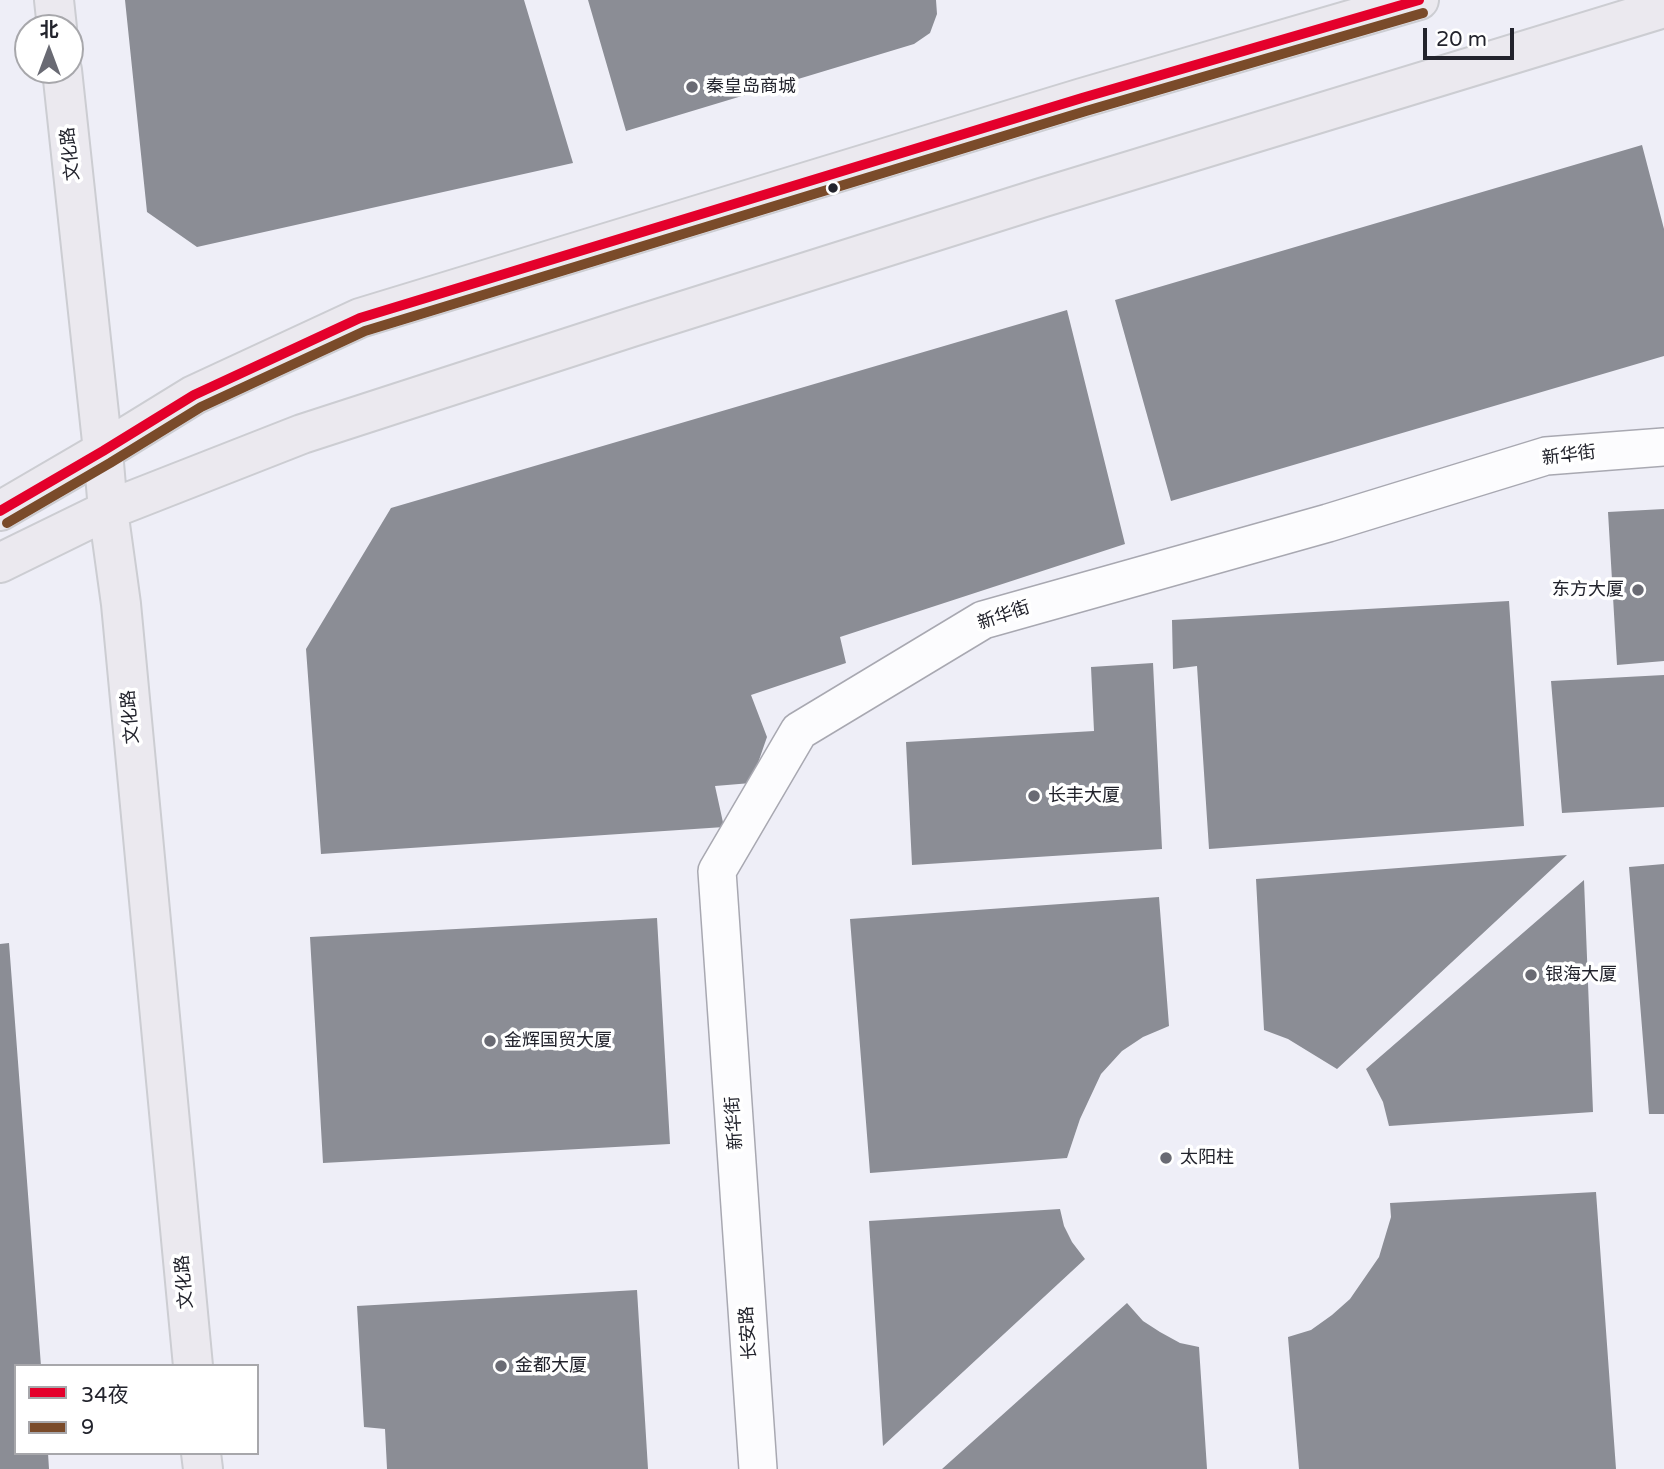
<!DOCTYPE html>
<meta charset="utf-8">
<style>
body{margin:0}
#map{position:relative;width:1664px;height:1469px;overflow:hidden;background:#eeeef7;font-family:"Varela Round","Noto Sans SC",sans-serif}
canvas{display:block}
.legend{position:absolute;left:14px;top:1364px;width:245px;height:91px;box-sizing:border-box;background:#fff;border:2px solid #a7a7ab;margin:0;padding:9px 12px;list-style:none;font-size:21px;color:#22232c}
.legend li{display:flex;align-items:center;gap:14px;height:35px}
.legend b{width:35px;border:2px solid #a7a7ab}
.north{position:absolute;left:14px;top:14px;width:70px;height:70px;box-sizing:border-box;background:#fff;border:2px solid #a7a7ab;border-radius:50%;rotate:0deg;font-size:19px;font-weight:700;line-height:28px;text-align:center;color:#22232c}
.north::after{content:'';display:block;margin:auto;width:24px;height:32px;background:#696a73;clip-path:polygon(50% 0,100% 100%,50% 72%,0 100%)}
.scale{position:absolute;left:1423px;top:28px;width:91px;height:32px;box-sizing:border-box;border:4px solid #22232c;border-top:0;padding-left:9px;font-size:21px;line-height:24px;white-space:nowrap;color:#22232c;-webkit-text-stroke:5px #fff;paint-order:stroke}
</style>
<div id="map">
<canvas width="1664" height="1469"></canvas>
<ul class="legend">
<li><b style="height:9px;background:#e4002b"></b>34夜</li>
<li><b style="height:9px;background:#7a4b2a"></b>9</li>
</ul>
<div class="north">北</div>
<div class="scale">20 m</div>
</div>
<script>
const c = document.querySelector('canvas').getContext('2d');
c.lineJoin = 'round';
function fill(path, color) {
  c.fillStyle = color;
  c.fill(path, 'evenodd');
}
function toPath(rows) {
  const path = new Path2D();
  for (const r of rows) {
    path.moveTo(r[0], r[1]);
    for (let i = 2; i < r.length; i += 2) path.lineTo(r[i], r[i + 1]);
  }
  return path;
}
function stroke(path, color, width, dash) {
  c.strokeStyle = color;
  c.lineWidth = width;
  c.lineCap = dash ? 'butt' : 'round';
  c.setLineDash(dash || []);
  c.stroke(path);
}
function label(font, color, halo, rows, align = 'center') {
  c.font = font + ' "Varela Round","Noto Sans SC",sans-serif';
  c.lineWidth = 7;
  c.setLineDash([]);
  c.textBaseline = 'middle';
  c.strokeStyle = halo;
  c.fillStyle = color;
  for (const [text, x, y, turn = 0] of rows) {
    c.save();
    c.translate(x, y);
    c.rotate((+turn || 0) * Math.PI / 180);
    c.textAlign = isNaN(turn) ? turn : align;
    if (halo) c.strokeText(text, 0, 0);
    c.fillText(text, 0, 0);
    c.restore();
  }
}
fill(toPath([
 [125,0,524,0,573,163,197,247,147,212],
 [588,0,936,0,937,14,930,33,914,44,626,131],
 [1642,145,1664,229,1664,356,1171,501,1115,300],
 [1067,310,1125,544,840,637,846,663,751,695,767,737,751,783,715,786,724,827,321,854,306,649,391,508],
 [1664,509,1664,661,1617,665,1608,512],
 [1509,601,1524,826,1209,849,1197,666,1173,669,1172,620],
 [1153,663,1162,849,912,865,906,742,1094,731,1091,667],
 [1664,675,1664,807,1562,813,1551,681],
 [1567,855,1337,1069,1288,1039,1264,1030,1256,879],
 [1664,864,1664,1114,1649,1114,1629,867],
 [1584,880,1593,1112,1389,1126,1383,1102,1366,1069],
 [1159,897,1169,1026,1143,1037,1122,1051,1101,1074,1080,1119,1067,1158,870,1173,850,919],
 [657,918,670,1144,323,1163,310,937],
 [9,943,41,1366,16,1366,16,1453,48,1453,49,1469,0,1469,0,944],
 [1596,1192,1616,1469,1299,1469,1288,1337,1311,1330,1332,1315,1350,1299,1379,1257,1391,1217,1390,1203],
 [1060,1209,1064,1226,1072,1242,1085,1259,883,1446,869,1221],
 [637,1290,648,1469,387,1469,385,1429,364,1427,357,1306],
 [1127,1303,1143,1321,1160,1332,1180,1343,1199,1347,1207,1469,942,1469]
]), '#8b8d95');
const minor = toPath([
 [758,1469,717,871,799,731,983,620,1328,523,1546,456,1664,447]
]);
const major = toPath([
 [54,0,57,28],
 [62,70,103,451,108,510,121,604,193,1366],
 [0,511,103,451,194,395,360,318,1082,98,1419,0],
 [0,563,108,510,302,434,632,327,1041,198,1664,8],
 [201,1453,203,1469]
]);
stroke(minor, '#a8a8b1', 40);
stroke(major, '#cccdd2', 42);
stroke(minor, '#fcfcfe', 37);
stroke(major, '#ebe9ef', 38);
stroke(toPath([
 [0,511,103,451,194,395,360,318,1082,98,1419,0]
]), '#e4002b', 10);
stroke(toPath([
 [7,523,110,463,201,407,365,331,1086,111,1423,13]
]), '#7a4b2a', 10);
for (const [x, y, r, color] of [
 [692,87,7,"#696a73"],
 [833,188,6,"#22232c"],
 [1638,590,7,"#696a73"],
 [1034,796,7,"#696a73"],
 [1531,975,7,"#696a73"],
 [490,1041,7,"#696a73"],
 [1166,1158,7,"#696a73"],
 [501,1366,7,"#696a73"]
]) {
  const dot = new Path2D();
  dot.arc(x, y, r, 0, 2 * Math.PI);
  c.fillStyle = color;
  c.fill(dot);
  stroke(dot, '#fff', 2.5);
}
label('18px', '#22232c', '#fff', [
 ["秦皇岛商城",706,87],
 ["东方大厦",1624,590,"right"],
 ["长丰大厦",1048,796],
 ["银海大厦",1545,975],
 ["金辉国贸大厦",504,1041],
 ["太阳柱",1180,1158],
 ["金都大厦",515,1366]
], 'left');
label('18px', '#22232c', '#fff', [
 ["文化路",71,154,-96],
 ["新华街",1569,456,-7],
 ["新华街",1004,616,-19],
 ["文化路",131,717,-95],
 ["新华街",735,1123,-94],
 ["文化路",185,1282,-95],
 ["长安路",749,1333,-94]
]);
</script>
